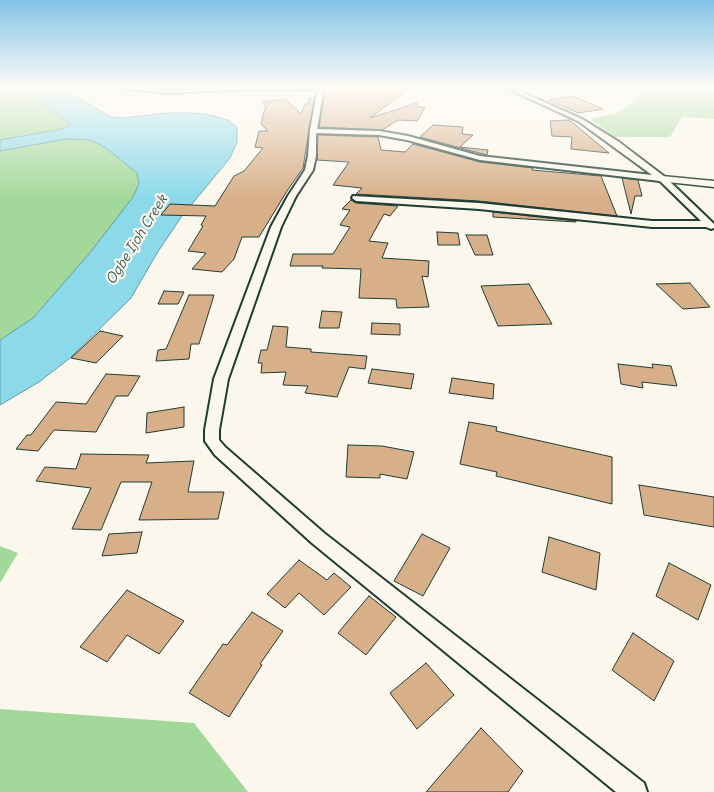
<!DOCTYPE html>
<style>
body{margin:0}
canvas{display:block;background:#fbf7ec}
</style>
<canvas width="714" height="792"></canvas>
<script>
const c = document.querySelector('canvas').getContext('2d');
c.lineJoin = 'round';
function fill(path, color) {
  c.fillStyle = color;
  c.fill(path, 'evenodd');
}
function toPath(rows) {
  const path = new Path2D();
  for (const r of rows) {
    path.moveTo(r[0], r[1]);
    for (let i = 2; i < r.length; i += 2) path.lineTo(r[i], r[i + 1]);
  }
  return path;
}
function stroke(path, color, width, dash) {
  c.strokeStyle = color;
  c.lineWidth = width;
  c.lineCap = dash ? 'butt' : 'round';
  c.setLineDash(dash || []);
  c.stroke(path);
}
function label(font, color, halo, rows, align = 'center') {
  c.font = font + ' Delius,sans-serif';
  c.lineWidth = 4.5;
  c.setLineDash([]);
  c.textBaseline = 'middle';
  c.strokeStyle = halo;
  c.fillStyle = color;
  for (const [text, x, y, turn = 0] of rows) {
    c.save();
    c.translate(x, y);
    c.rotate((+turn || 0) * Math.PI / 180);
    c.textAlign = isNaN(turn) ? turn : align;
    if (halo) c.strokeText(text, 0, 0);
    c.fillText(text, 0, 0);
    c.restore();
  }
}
fill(toPath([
 [0,88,20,88,71,124,62,129,0,140],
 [652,88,714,88,714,119,682,117,670,137,615,137,590,119,618,113],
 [81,138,91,140,106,148,138,173,139,184,133,197,89,254,33,318,0,340,0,151,66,139],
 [0,546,18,553,0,583],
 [0,709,194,723,248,792,0,792]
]), '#a3d89b');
const water = toPath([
 [20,88,63,88,111,117,123,118,167,113,195,113,214,116,228,120,237,127,237,142,230,158,182,216,157,253,131,298,70,358,39,382,0,405,0,340,33,318,89,254,133,197,139,184,137,173,106,148,91,140,66,139,0,151,0,140,62,129,71,124,20,88]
]);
fill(water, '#8bd9e9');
stroke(water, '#609ba1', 1);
const building = toPath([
 [335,88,410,88,370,118,417,103,418,107,425,107,417,121,398,120,382,130,319,127,324,98,335,88],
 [573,96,603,109,578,113,548,100,573,96],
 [285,99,301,114,305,104,308,104,309,99,314,99,303,168,287,191,259,237,242,237,234,259,222,272,192,269,206,253,188,251,203,226,201,225,206,216,161,215,170,204,215,206,234,176,244,171,263,148,255,147,259,131,268,131,261,124,265,108,267,108,262,102,285,99],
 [569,120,573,123,609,153,571,149,572,137,552,136,550,121,569,120],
 [433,125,463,127,462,134,473,135,460,147,488,150,487,155,420,137,433,125],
 [318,135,378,137,381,150,405,152,413,144,480,162,533,168,532,170,601,176,617,216,479,201,356,194,362,188,333,185,349,162,317,160,318,135],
 [622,178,638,180,642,196,635,196,631,214,622,178],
 [351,200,356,203,398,206,390,216,384,214,369,241,388,243,382,258,429,261,428,277,422,276,429,307,397,308,396,299,359,298,361,269,322,268,323,266,290,266,293,254,333,254,350,227,340,225,350,210,342,209,351,200],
 [493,212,576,221,576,222,493,217,493,212],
 [437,232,458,233,460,245,438,245,437,232],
 [466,235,487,235,493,255,475,255,466,235],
 [690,283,710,307,683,309,656,284,690,283],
 [529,284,552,324,498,326,481,286,529,284],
 [164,291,184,292,178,304,158,304,164,291],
 [189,295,214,295,199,344,191,344,189,359,156,361,158,350,166,349,189,295],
 [322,311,342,312,339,328,319,328,322,311],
 [372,323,400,324,400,335,371,334,372,323],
 [273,326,288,327,286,347,311,349,311,352,367,356,365,369,349,367,337,397,305,393,308,386,283,385,286,372,261,373,262,363,258,363,261,350,267,350,273,326],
 [100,331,123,336,96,363,71,358,100,331],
 [618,364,653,368,652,364,671,366,677,386,642,382,643,388,621,384,618,364],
 [372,369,414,374,411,389,368,383,372,369],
 [106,374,140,376,128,396,116,396,96,432,54,430,38,451,16,449,27,435,31,435,56,402,86,404,106,374],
 [452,378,494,384,493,399,449,393,452,378],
 [184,407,184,427,146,433,147,413,184,407],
 [469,422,497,427,496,431,612,457,612,504,496,476,497,472,460,464,469,422],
 [348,445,382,446,414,452,407,479,380,474,380,478,346,477,348,445],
 [81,454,149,455,146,463,194,461,188,492,224,492,218,519,139,520,152,482,121,482,101,530,72,529,91,488,36,481,45,467,76,469,81,454],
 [639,485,714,497,714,527,644,515,639,485],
 [142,532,137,553,102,556,109,534,142,532],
 [422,534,450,548,423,596,394,581,422,534],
 [549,537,600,553,596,590,542,572,549,537],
 [299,560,327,580,334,573,351,587,324,615,299,593,285,608,267,594,299,560],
 [669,563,711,585,698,620,656,596,669,563],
 [127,590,184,621,159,654,127,635,107,662,80,647,127,590],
 [369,596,396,617,366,655,338,633,369,596],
 [252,612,283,631,260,664,262,665,229,717,189,693,223,644,227,645,252,612],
 [633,633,674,661,654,701,612,670,633,633],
 [426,663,454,695,417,729,390,693,426,663],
 [481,728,523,771,508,792,426,792,481,728]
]);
fill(building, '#d7af88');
stroke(building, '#1f3d34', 1);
const lane = toPath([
 [119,88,167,91,230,88,322,89,230,90,167,93,119,88]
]);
const street = toPath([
 [318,88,324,88,317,129,379,131,408,136,480,156,652,175,578,121,506,88,513,88,582,119,619,142,665,177,714,224,714,228,711,229,706,227,652,227,479,209,356,201,352,198,353,196,479,203,652,221,701,221,660,181,480,160,407,140,379,135,316,133,316,156,313,170,296,196,281,227,228,379,219,430,219,440,225,447,324,533,644,783,647,792,616,792,312,543,215,455,205,441,205,430,214,379,271,227,288,196,305,170,308,156,310,130,318,88]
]);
const secondary = toPath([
 [662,176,714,181,714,187,658,181,657,179,658,177,662,176]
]);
stroke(lane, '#1f3d34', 4);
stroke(street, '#1f3d34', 4);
stroke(secondary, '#1f3d34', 3);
fill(lane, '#fbf7ec');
fill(street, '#fbf7ec');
fill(secondary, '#fbf7ec');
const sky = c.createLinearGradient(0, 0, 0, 199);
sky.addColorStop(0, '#83c3e8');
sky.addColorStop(0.44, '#fdfbf6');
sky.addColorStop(1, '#fdfbf600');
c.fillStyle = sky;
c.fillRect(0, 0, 714, 199);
label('italic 14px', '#355c58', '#fbf7ec', [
 ["Ogbe Ijoh Creek",137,240,-58]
]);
</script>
